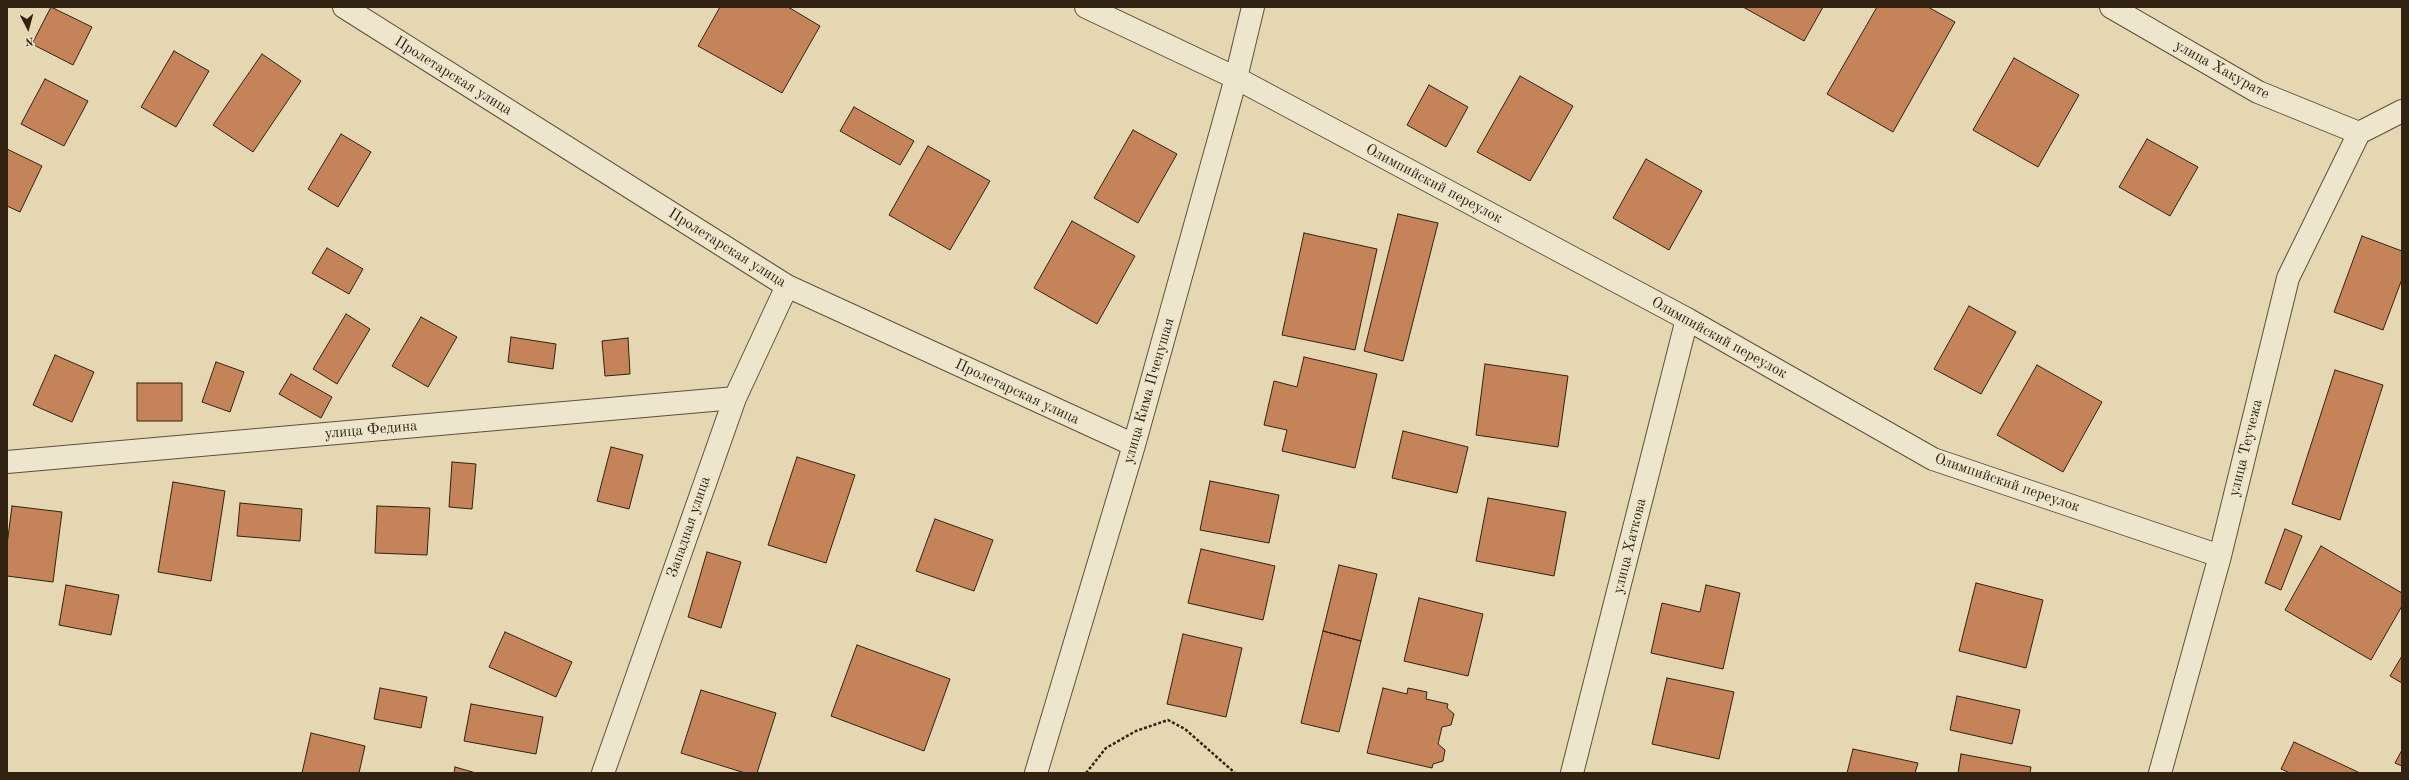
<!DOCTYPE html>
<meta charset="utf-8">
<style>
body{margin:0}
#map{position:relative;width:2409px;height:780px;overflow:hidden;background:#e5d7b2;font-family:"Old Standard TT",serif}
canvas{display:block}
.frame{position:absolute;inset:0;border:8px solid #322212;pointer-events:none}
.north{position:absolute;left:8px;top:8px;width:40px;height:40px;-webkit-text-stroke:3px #eee5cd;paint-order:stroke;rotate:174deg;font-size:11px;font-weight:700;line-height:16px;text-align:center;color:#322212}
.north::after{content:'';display:block;margin:auto;width:14px;height:18px;background:#322212;clip-path:polygon(50% 0,100% 100%,50% 72%,0 100%)}
</style>
<div id="map">
<canvas width="2409" height="780"></canvas>
<div class="frame"></div>
<div class="north">N</div>
</div>
<script>
const c = document.querySelector('canvas').getContext('2d');
c.lineJoin = 'round';
function fill(path, color) {
  c.fillStyle = color;
  c.fill(path, 'evenodd');
}
function toPath(rows) {
  const path = new Path2D();
  for (const r of rows) {
    path.moveTo(r[0], r[1]);
    for (let i = 2; i < r.length; i += 2) path.lineTo(r[i], r[i + 1]);
  }
  return path;
}
function stroke(path, color, width, dash) {
  c.strokeStyle = color;
  c.lineWidth = width;
  c.lineCap = dash ? 'butt' : 'round';
  c.setLineDash(dash || []);
  c.stroke(path);
}
function label(font, color, halo, rows, align = 'center') {
  c.font = font + ' "Old Standard TT",serif';
  c.lineWidth = 3;
  c.setLineDash([]);
  c.textBaseline = 'middle';
  c.strokeStyle = halo;
  c.fillStyle = color;
  for (const [text, x, y, turn = 0] of rows) {
    c.save();
    c.translate(x, y);
    c.rotate((+turn || 0) * Math.PI / 180);
    c.textAlign = isNaN(turn) ? turn : align;
    if (halo) c.strokeText(text, 0, 0);
    c.fillText(text, 0, 0);
    c.restore();
  }
}
const building = toPath([
 [51,7,92,27,73,65,32,44,51,7],
 [720,7,788,7,820,26,782,93,698,46,720,7],
 [1743,7,1823,7,1804,41,1743,7],
 [1877,7,1928,7,1955,22,1893,132,1827,94,1877,7],
 [174,51,209,71,176,127,141,107,174,51],
 [262,54,301,81,253,152,213,125,262,54],
 [2014,58,2079,95,2038,167,1973,130,2014,58],
 [1520,76,1573,106,1530,181,1477,152,1520,76],
 [45,79,88,101,64,146,21,124,45,79],
 [1429,85,1468,107,1446,147,1407,125,1429,85],
 [854,107,914,141,900,165,840,131,854,107],
 [1133,130,1177,154,1138,223,1094,198,1133,130],
 [341,134,371,152,338,207,308,189,341,134],
 [2147,139,2198,167,2170,216,2119,187,2147,139],
 [928,146,990,181,950,250,889,215,928,146],
 [7,149,42,166,20,212,7,206,7,149],
 [1646,159,1702,191,1669,250,1613,218,1646,159],
 [1398,214,1438,223,1403,361,1364,351,1398,214],
 [1072,221,1135,256,1097,324,1034,288,1072,221],
 [1304,233,1377,249,1355,350,1282,335,1304,233],
 [2362,236,2402,251,2402,279,2383,330,2334,312,2362,236],
 [327,248,363,269,349,294,312,273,327,248],
 [1969,306,2016,332,1981,394,1934,369,1969,306],
 [346,314,370,329,337,384,313,369,346,314],
 [421,317,457,337,428,387,392,366,421,317],
 [511,337,556,344,553,369,508,362,511,337],
 [628,338,630,374,605,376,602,341,628,338],
 [55,355,94,372,72,422,33,405,55,355],
 [1304,357,1377,374,1355,468,1282,451,1287,430,1264,425,1274,381,1297,387,1304,357],
 [216,362,244,372,230,412,202,402,216,362],
 [1485,364,1568,376,1558,447,1476,435,1485,364],
 [2037,365,2102,402,2063,472,1997,435,2037,365],
 [2335,370,2383,385,2340,520,2292,504,2335,370],
 [291,374,332,397,321,418,279,394,291,374],
 [137,383,182,383,182,421,137,421,137,383],
 [1403,431,1468,447,1457,493,1392,478,1403,431],
 [611,447,643,455,629,509,597,501,611,447],
 [797,457,855,475,826,563,768,545,797,457],
 [452,462,476,464,472,509,449,507,452,462],
 [1210,481,1279,495,1269,543,1200,530,1210,481],
 [173,482,225,491,211,581,158,572,173,482],
 [1488,498,1566,512,1554,576,1476,561,1488,498],
 [240,503,302,509,300,541,237,536,240,503],
 [12,506,62,512,53,582,7,576,7,545,12,506],
 [377,506,430,508,427,555,375,553,377,506],
 [935,519,993,540,974,591,916,571,935,519],
 [2285,529,2302,536,2281,590,2265,583,2285,529],
 [2321,546,2402,593,2402,606,2371,660,2285,610,2321,546],
 [1201,549,1275,566,1263,620,1188,603,1201,549],
 [707,552,741,562,721,628,688,617,707,552],
 [1339,565,1377,574,1361,641,1323,631,1339,565],
 [1976,583,2043,600,2026,668,1959,651,1976,583],
 [66,585,119,595,111,635,59,625,66,585],
 [1706,585,1740,593,1723,669,1651,653,1662,603,1700,612,1706,585],
 [1419,598,1483,614,1468,676,1404,661,1419,598],
 [1323,631,1361,641,1339,732,1301,723,1323,631],
 [505,632,572,662,556,697,489,667,505,632],
 [1183,634,1242,648,1226,717,1167,704,1183,634],
 [857,645,950,679,924,751,831,716,857,645],
 [2402,656,2402,683,2390,676,2402,656],
 [1667,678,1734,692,1719,759,1652,744,1667,678],
 [380,688,427,697,421,728,374,719,380,688],
 [1383,688,1407,694,1408,688,1427,692,1426,699,1448,704,1447,708,1454,714,1451,725,1442,727,1438,744,1445,750,1443,761,1433,764,1432,768,1367,753,1383,688],
 [701,690,776,713,757,773,745,773,681,753,701,690],
 [1957,696,2020,710,2012,744,1950,730,1957,696],
 [471,704,543,717,536,754,464,741,471,704],
 [311,733,365,746,359,773,302,773,311,733],
 [2294,742,2360,773,2290,773,2281,769,2294,742],
 [1853,749,1918,763,1915,773,1847,773,1853,749],
 [2402,750,2402,766,2395,763,2402,750],
 [1961,754,2031,767,2030,773,1958,773,1961,754],
 [455,767,476,773,454,773,455,767]
]);
fill(building, '#c5835a');
stroke(building, '#322212', 1);
const street = toPath([
 [344,7,787,286,1134,445],
 [1086,7,1236,78,1687,319,1933,459,2220,556],
 [2111,7,2258,92,2359,133],
 [2359,133,2402,111],
 [7,462,735,398],
 [603,773,735,398,787,286],
 [1036,773,1134,445,1236,78,1253,7],
 [1572,773,1687,319],
 [2160,773,2220,556,2288,278,2359,133]
]);
stroke(street, '#5f4f3a', 24);
stroke(toPath([
 [1086,773,1106,748,1136,731,1168,720,1185,729,1235,773]
]), '#322212', 2.5, [3, 2]);
stroke(street, '#eee5cd', 22);
label('15px', '#322212', '#eee5cd', [
 ["улица Хакурате",2222,70,29],
 ["Пролетарская улица",453,76,32],
 ["Олимпийский переулок",1434,184,28],
 ["Пролетарская улица",727,248,32],
 ["Олимпийский переулок",1719,338,29],
 ["улица Кима Пченушая",1149,391,-74],
 ["Пролетарская улица",1017,392,25],
 ["улица Федина",371,430,-5],
 ["улица Теучежа",2246,448,-76],
 ["Олимпийский переулок",2007,483,19],
 ["Западная улица",689,527,-71],
 ["улица Хаткова",1630,546,-76]
]);
</script>
